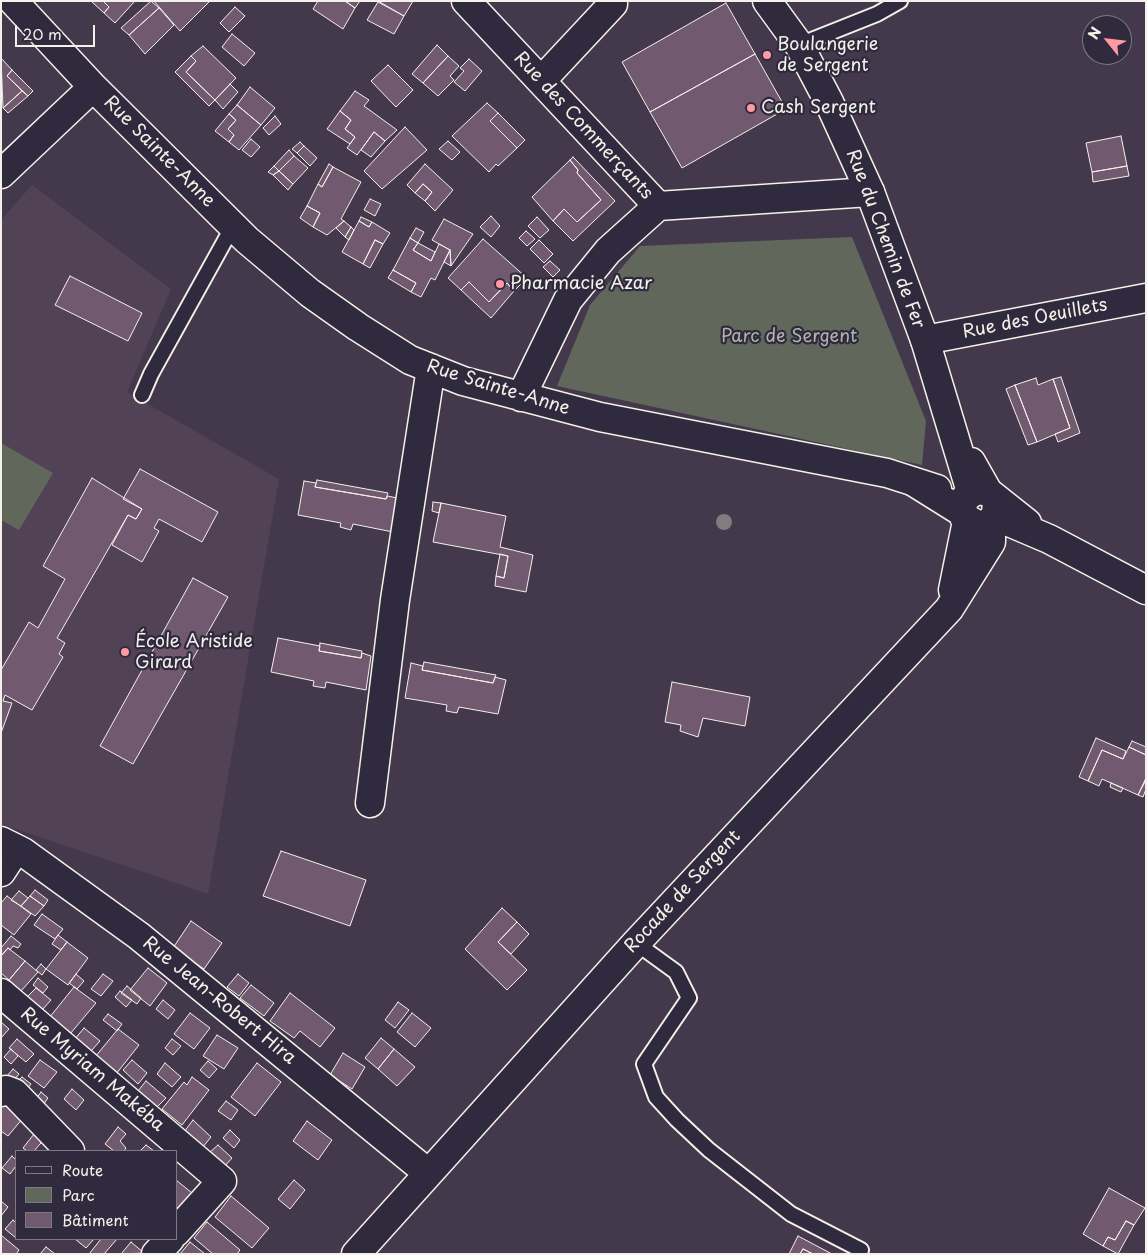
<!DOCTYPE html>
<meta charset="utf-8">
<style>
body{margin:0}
#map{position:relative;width:1147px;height:1255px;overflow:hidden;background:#43384c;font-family:"Playpen Sans",sans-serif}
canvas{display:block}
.frame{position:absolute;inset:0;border:2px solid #f4f1e8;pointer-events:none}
.legend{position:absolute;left:15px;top:1150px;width:162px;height:90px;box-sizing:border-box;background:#2f2a3d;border:1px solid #7e7a81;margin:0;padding:6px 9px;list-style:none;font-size:15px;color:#f4f1e8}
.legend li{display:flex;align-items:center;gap:10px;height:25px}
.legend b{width:25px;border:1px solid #7e7a81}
.north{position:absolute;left:1082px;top:15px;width:50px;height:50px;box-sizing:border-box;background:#2f2a3d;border:1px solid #7e7a81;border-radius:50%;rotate:299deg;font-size:14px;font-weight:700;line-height:20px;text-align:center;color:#f4f1e8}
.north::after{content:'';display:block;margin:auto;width:18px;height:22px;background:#ff9aa2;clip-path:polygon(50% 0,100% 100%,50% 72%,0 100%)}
.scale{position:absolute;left:15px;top:25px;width:80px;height:22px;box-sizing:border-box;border:2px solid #f4f1e8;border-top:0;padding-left:6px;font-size:15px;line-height:18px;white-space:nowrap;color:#f4f1e8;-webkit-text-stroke:4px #2f2a3d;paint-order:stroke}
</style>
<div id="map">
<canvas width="1147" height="1255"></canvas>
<div class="frame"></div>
<ul class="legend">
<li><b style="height:6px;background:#2f2a3d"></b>Route</li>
<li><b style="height:14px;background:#61685b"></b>Parc</li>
<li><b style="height:14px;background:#715a6f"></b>Bâtiment</li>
</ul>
<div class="north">N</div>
<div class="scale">20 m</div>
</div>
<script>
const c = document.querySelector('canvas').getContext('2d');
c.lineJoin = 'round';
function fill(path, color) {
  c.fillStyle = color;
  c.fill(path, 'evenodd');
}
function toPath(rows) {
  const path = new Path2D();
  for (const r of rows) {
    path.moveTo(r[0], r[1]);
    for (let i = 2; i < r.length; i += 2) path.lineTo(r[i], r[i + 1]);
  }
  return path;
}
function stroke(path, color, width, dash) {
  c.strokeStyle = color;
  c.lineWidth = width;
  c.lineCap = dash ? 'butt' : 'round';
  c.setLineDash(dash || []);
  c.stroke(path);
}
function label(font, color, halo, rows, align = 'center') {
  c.font = font + ' "Playpen Sans",sans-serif';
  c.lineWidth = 4.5;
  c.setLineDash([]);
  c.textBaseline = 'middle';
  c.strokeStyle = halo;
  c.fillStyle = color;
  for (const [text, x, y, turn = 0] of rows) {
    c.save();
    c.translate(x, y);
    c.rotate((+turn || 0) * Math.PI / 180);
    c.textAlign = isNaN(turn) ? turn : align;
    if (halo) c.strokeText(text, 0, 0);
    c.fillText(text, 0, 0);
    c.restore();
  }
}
fill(toPath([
 [32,185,171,289,127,392,279,479,208,894,1,824,1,220]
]), '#514256');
fill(toPath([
 [852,237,926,421,922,465,557,386,590,305,640,246],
 [1,443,53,473,19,530,1,520]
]), '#61685b');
const building = toPath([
 [91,1,103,1,109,7,104,13,91,1],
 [103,1,135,1,115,23,104,13,109,7,103,1],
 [151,1,159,8,129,35,121,28,151,1],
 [154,1,210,1,180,31,154,1],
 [318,1,345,1,355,8,343,29,313,9,318,1],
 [345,1,360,1,355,8,345,1],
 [378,1,413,1,404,16,378,1],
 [378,2,404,16,394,34,367,20,378,2],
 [726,3,755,54,650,112,622,62,726,3],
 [235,7,245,16,229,32,220,23,235,7],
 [159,8,174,25,145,54,129,35,159,8],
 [232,34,255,53,244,66,222,47,232,34],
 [437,45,448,56,423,83,412,74,437,45],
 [203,46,236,78,215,100,186,72,196,61,191,56,203,46],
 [755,54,786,109,682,168,650,112,755,54],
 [191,56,196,61,186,72,215,100,209,106,175,72,191,56],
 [448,56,459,66,450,76,454,80,438,96,423,83,448,56],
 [1,58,12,70,7,76,22,91,3,108,1,58],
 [469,59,482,71,465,91,454,82,464,71,460,68,469,59],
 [388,65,413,90,396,107,371,81,388,65],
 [12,70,33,91,28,96,7,76,12,70],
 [230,84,238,92,223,109,215,100,230,84],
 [250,87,275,108,261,125,237,105,250,87],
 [22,91,28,96,8,113,3,108,22,91],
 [355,91,369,100,364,106,397,130,385,141,374,132,357,155,347,148,355,137,345,129,351,120,340,111,355,91],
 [487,103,498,113,490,121,517,148,498,166,496,164,489,172,452,136,487,103],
 [237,105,261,125,239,150,229,142,234,135,228,129,236,120,229,114,237,105],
 [340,111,351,120,345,129,355,137,350,144,327,129,340,111],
 [498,113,525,140,517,148,490,121,498,113],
 [229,114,236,120,228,129,234,135,229,142,215,131,229,114],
 [275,116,281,124,269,135,263,128,275,116],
 [405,127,427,150,382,189,364,171,405,127],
 [374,132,385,141,371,157,361,150,374,132],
 [1121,136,1127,166,1092,172,1086,143,1121,136],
 [251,139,260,147,251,157,242,150,251,139],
 [448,141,460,152,452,160,439,149,448,141],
 [300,142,304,146,297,153,292,149,300,142],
 [304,146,317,158,310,166,297,153,304,146],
 [289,150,294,156,279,171,274,166,289,150],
 [294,156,308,168,293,184,279,171,294,156],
 [573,157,615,201,573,241,553,221,564,209,577,222,601,200,577,173,578,170,570,160,573,157],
 [570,160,578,170,577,173,601,200,577,222,564,209,553,221,532,197,570,160],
 [329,164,333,167,322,187,318,184,329,164],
 [425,164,453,190,435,211,425,201,432,192,423,184,415,193,407,185,425,164],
 [274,166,279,171,273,175,268,172,274,166],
 [1127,166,1129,176,1093,182,1092,172,1127,166],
 [333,167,361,182,341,219,344,221,327,235,313,227,320,213,307,206,318,184,322,187,333,167],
 [279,171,293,184,288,190,273,175,279,171],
 [423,184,432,192,425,201,415,193,423,184],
 [370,199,381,204,375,216,364,210,370,199],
 [307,206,320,213,313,227,300,218,307,206],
 [491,216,500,226,491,237,480,227,491,216],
 [361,217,372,222,369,227,359,221,361,217],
 [537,217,549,230,540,238,528,226,537,217],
 [444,219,473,234,451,266,450,250,432,240,444,219],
 [344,221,351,227,345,237,336,228,344,221],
 [359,221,369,227,372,222,390,233,383,244,375,240,363,264,342,252,359,221],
 [351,227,354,230,349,240,345,237,351,227],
 [416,228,424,232,418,243,410,238,416,228],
 [526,231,535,239,527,246,519,238,526,231],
 [410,238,418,243,413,250,431,261,439,244,450,250,435,280,431,278,421,297,411,292,416,283,393,270,410,238],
 [483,239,527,278,514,291,507,283,489,302,469,282,461,290,448,278,483,239],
 [375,240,383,244,370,268,363,264,375,240],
 [539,240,553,254,544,263,530,249,539,240],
 [418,243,435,252,431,261,413,250,418,243],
 [450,250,451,266,444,262,450,250],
 [550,261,560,270,553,277,543,267,550,261],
 [393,270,416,283,411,292,388,278,393,270],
 [70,276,142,313,128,341,55,305,70,276],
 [469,282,489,302,507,283,514,291,491,318,461,290,469,282],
 [1061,377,1080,433,1058,442,1055,434,1070,428,1053,379,1061,377],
 [1036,378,1038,385,1053,379,1070,428,1037,442,1015,385,1036,378],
 [1015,385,1037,442,1028,445,1006,389,1015,385],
 [140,469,218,512,202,542,159,519,154,528,159,531,142,562,112,545,128,515,136,519,142,509,123,499,140,469],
 [92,478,142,509,136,519,128,515,57,638,65,643,59,654,63,657,32,710,5,695,3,701,12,703,1,733,1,670,29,622,38,628,65,579,43,566,92,478],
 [317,480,388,493,386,499,315,487,317,480],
 [304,481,316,483,315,487,386,499,388,496,401,499,393,532,353,524,351,530,340,527,341,523,298,515,304,481],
 [433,502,441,503,439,513,432,511,433,502],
 [441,503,506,516,500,547,533,555,526,592,495,586,496,576,504,578,508,556,433,542,441,503],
 [500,554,508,556,504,578,496,576,500,554],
 [193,578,228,597,133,764,100,746,193,578],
 [278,638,320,646,319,651,361,658,362,653,371,656,366,690,326,682,325,688,313,686,314,681,271,672,278,638],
 [320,643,362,651,361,658,319,651,320,643],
 [424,662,496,675,493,683,422,670,424,662],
 [411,663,423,666,422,670,493,683,495,677,506,680,498,714,459,707,457,713,446,711,447,705,405,698,411,663],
 [672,682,750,697,745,726,703,718,698,737,680,731,681,725,665,722,672,682],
 [1096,738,1126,751,1123,759,1102,750,1088,781,1079,777,1096,738],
 [1132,741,1146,747,1146,755,1129,747,1132,741],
 [1129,747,1146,755,1146,780,1138,795,1102,779,1099,786,1088,781,1102,750,1123,759,1129,747],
 [1145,780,1146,789,1143,797,1138,795,1145,780],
 [1111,783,1123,788,1121,792,1110,787,1111,783],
 [281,851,366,880,350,926,263,896,281,851],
 [35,890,48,900,44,906,30,896,35,890],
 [19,891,28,898,21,906,11,900,19,891],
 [7,896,31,914,14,935,1,925,1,903,7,896],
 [30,896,44,906,35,916,21,906,30,896],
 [502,908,517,922,498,942,527,970,507,990,465,949,502,908],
 [42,914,63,929,55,939,34,925,42,914],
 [191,921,222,943,204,969,173,948,191,921],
 [517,922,529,934,511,954,498,942,517,922],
 [58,935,67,942,61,950,52,944,58,935],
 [11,936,21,944,18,948,13,946,10,950,8,948,1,956,1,948,11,936],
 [67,942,88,958,68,985,46,969,67,942],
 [8,948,25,961,9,980,1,973,1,956,8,948],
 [25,961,38,972,21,991,9,980,25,961],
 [41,964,46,969,42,975,36,970,41,964],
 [148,968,167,983,150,1006,130,990,148,968],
 [76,974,84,981,77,989,69,983,76,974],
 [103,974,113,981,101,996,91,989,103,974],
 [238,974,249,983,239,996,227,987,238,974],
 [38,978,48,987,43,993,33,985,38,978],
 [251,985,274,1003,264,1016,240,998,251,985],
 [127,986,141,998,137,1004,121,993,127,986],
 [74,987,96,1003,70,1034,49,1018,74,987],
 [36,988,51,1000,42,1010,27,997,36,988],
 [120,991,132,1000,126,1007,115,997,120,991],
 [290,993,335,1028,320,1047,300,1031,294,1038,270,1021,290,993],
 [163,1000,175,1010,168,1019,156,1009,163,1000],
 [398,1002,409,1010,395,1028,385,1020,398,1002],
 [190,1013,210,1028,194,1049,174,1034,190,1013],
 [412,1013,431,1028,415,1047,397,1032,412,1013],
 [108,1014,122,1024,117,1031,103,1020,108,1014],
 [1,1022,9,1029,1,1038,1,1022],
 [84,1028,100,1041,91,1051,75,1039,84,1028],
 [118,1029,139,1045,116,1074,95,1057,118,1029],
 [217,1035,238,1048,224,1069,203,1056,217,1035],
 [381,1038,394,1049,378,1069,365,1058,381,1038],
 [17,1039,34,1054,26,1062,9,1048,17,1039],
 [172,1039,181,1046,173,1055,165,1048,172,1039],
 [11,1049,18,1056,11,1064,4,1057,11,1049],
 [394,1049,415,1067,397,1086,378,1069,394,1049],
 [343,1053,365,1067,352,1089,330,1075,343,1053],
 [40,1060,57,1072,44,1088,28,1076,40,1060],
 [132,1060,147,1073,138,1084,123,1070,132,1060],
 [208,1061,217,1069,209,1078,200,1070,208,1061],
 [165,1063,181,1077,172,1087,157,1074,165,1063],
 [257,1063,281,1082,255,1116,231,1097,257,1063],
 [13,1069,19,1074,13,1081,7,1076,13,1069],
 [22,1077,31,1084,26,1090,16,1083,22,1077],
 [192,1077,209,1090,182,1125,162,1109,184,1082,187,1085,192,1077],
 [146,1081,166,1098,157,1107,138,1091,146,1081],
 [72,1089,84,1100,76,1110,64,1099,72,1089],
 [41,1092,48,1098,43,1105,36,1099,41,1092],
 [226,1101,238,1110,231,1120,218,1111,226,1101],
 [4,1102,23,1118,8,1136,1,1131,1,1106,4,1102],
 [193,1120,211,1137,202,1148,184,1132,193,1120],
 [307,1121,332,1140,318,1160,293,1141,307,1121],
 [118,1127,126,1134,120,1141,126,1148,124,1151,114,1151,105,1144,118,1127],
 [38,1129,47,1136,34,1151,27,1151,23,1148,38,1129],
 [230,1130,240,1140,234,1148,223,1138,230,1130],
 [146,1145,154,1151,140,1151,146,1145],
 [218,1145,232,1158,224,1167,209,1153,218,1145],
 [12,1156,16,1160,16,1166,10,1174,2,1168,12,1156],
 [176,1180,192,1193,179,1209,176,1206,176,1180],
 [294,1180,305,1190,290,1209,278,1199,294,1180],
 [1109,1188,1145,1208,1134,1225,1126,1221,1115,1240,1108,1237,1103,1246,1083,1234,1109,1188],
 [231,1196,269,1228,252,1248,215,1217,231,1196],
 [1,1201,8,1207,1,1216,1,1201],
 [13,1220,16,1223,16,1238,5,1229,13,1220],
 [1126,1221,1134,1225,1118,1254,1103,1246,1108,1237,1115,1240,1126,1221],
 [207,1222,240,1250,237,1254,213,1254,194,1238,207,1222],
 [1,1235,19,1250,16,1254,1,1254,1,1235],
 [798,1236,832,1254,813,1254,803,1249,800,1254,789,1254,798,1236],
 [75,1239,94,1239,86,1248,75,1239],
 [101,1239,117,1239,104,1254,89,1254,101,1239],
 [131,1242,144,1253,121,1254,131,1242],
 [190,1242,205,1254,180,1254,190,1242],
 [46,1247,55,1254,40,1254,46,1247],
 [803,1249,813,1254,800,1254,803,1249]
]);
fill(building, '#715a6f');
stroke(building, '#f4f1e8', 1);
const lane = toPath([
 [799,45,877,14,900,1],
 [142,395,151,374,233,226],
 [636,943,676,972,689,998,644,1064,656,1097,677,1120,709,1150,791,1214,861,1250]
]);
const street = toPath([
 [13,1,93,87,247,240,310,293,358,327,410,360,463,381,600,417,887,473,937,489],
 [466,1,658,206,870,192],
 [541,81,613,4,610,1],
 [1,174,93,87],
 [925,340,1146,298],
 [521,397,568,300,608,251,658,206],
 [370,803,395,600,431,368],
 [1,872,16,849],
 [1,993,222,1181,176,1232],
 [1,1092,6,1090,14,1093,70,1151],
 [156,1254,170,1239]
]);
const secondary = toPath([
 [767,1,799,45,829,102,870,192,925,340,971,492],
 [971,462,988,492,1027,523],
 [914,482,962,512],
 [986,491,976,490,965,498,962,507,964,517,977,525,987,524,995,517,997,506],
 [1002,519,1049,539,1146,590],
 [953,590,967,521],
 [1,841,23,852,139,936,428,1173],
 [356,1254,636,943,949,609,991,542,991,521]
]);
stroke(lane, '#f4f1e8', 18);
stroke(street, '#f4f1e8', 31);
stroke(secondary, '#f4f1e8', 31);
stroke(lane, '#2f2a3d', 14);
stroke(street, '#2f2a3d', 28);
stroke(secondary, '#2f2a3d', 28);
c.fillStyle = '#807c7f';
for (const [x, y] of [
 [724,522]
]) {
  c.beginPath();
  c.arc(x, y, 8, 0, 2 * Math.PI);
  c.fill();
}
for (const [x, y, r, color] of [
 [767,55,5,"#ff9aa2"],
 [751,108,5,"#ff9aa2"],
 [500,284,5,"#ff9aa2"],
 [125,652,5,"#ff9aa2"]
]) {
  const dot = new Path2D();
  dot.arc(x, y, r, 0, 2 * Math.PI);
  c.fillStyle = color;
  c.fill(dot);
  stroke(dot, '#2f2a3d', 2);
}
label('18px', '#f4f1e8', '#2f2a3d', [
 ["Boulangerie",777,45],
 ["de Sergent",777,66],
 ["Cash Sergent",761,108],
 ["Pharmacie Azar",510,284],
 ["École Aristide",135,642],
 ["Girard",135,663]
], 'left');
label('18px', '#f4f1e8', '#2f2a3d', [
 ["Rue des Commerçants",583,126,47],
 ["Rue Sainte-Anne",159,152,45],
 ["Rue du Chemin de Fer",885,239,69],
 ["Rue des Oeuillets",1035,319,-11],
 ["Rue Sainte-Anne",498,388,17],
 ["Rocade de Sergent",683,892,-47],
 ["Rue Jean-Robert Hira",219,1001,39],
 ["Rue Myriam Makéba",92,1070,40]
]);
label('18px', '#b2b3a9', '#2f2a3d', [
 ["Parc de Sergent",789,337]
]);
</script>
